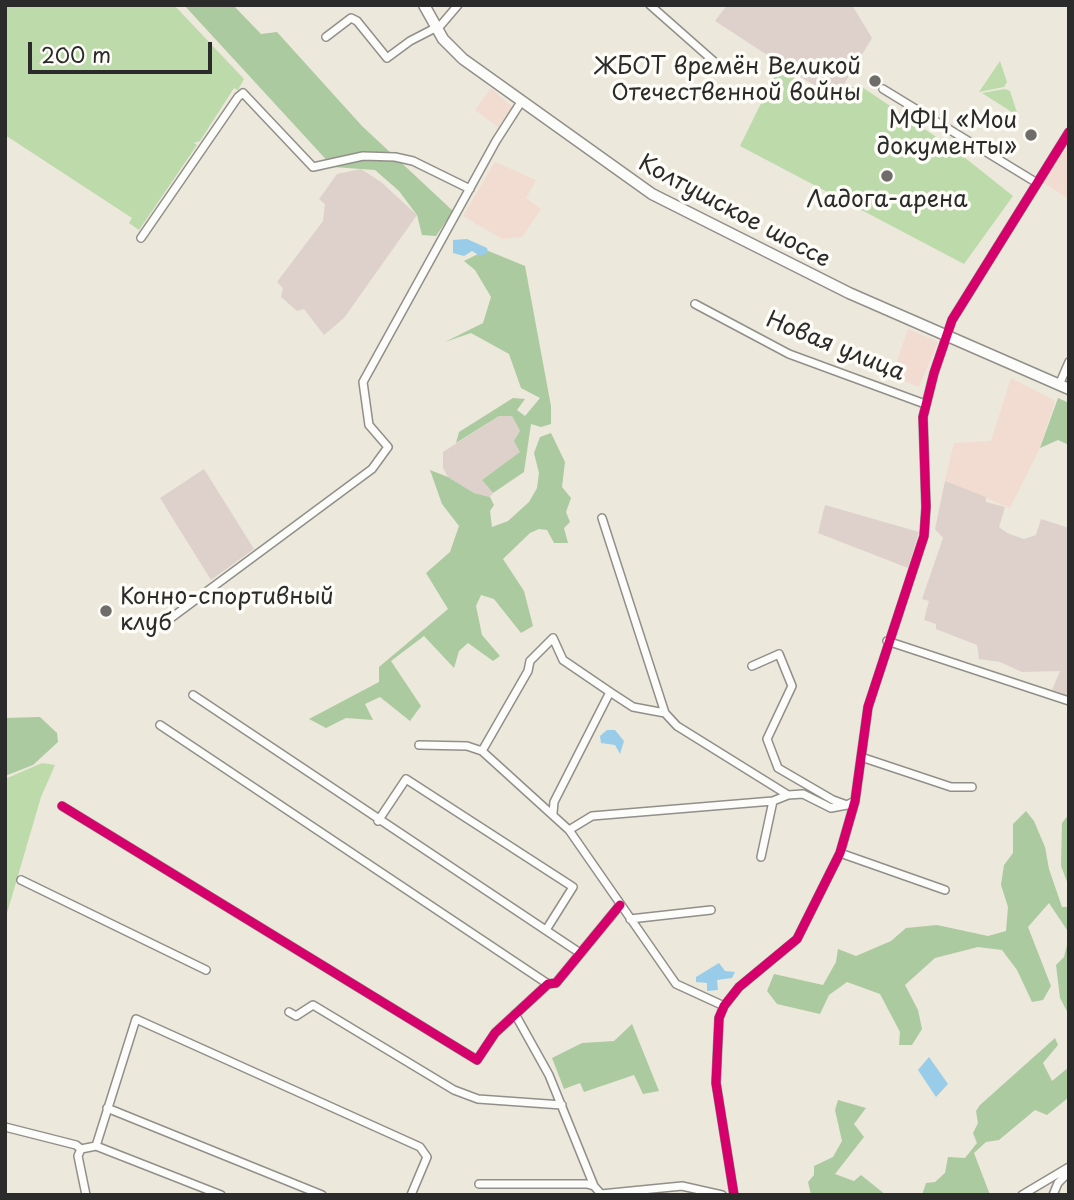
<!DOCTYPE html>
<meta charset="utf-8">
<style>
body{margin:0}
#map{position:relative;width:1074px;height:1200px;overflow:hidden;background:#ece8db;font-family:"Playpen Sans",sans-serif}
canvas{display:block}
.frame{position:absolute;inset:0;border:7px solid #2b2b2b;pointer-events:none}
.scale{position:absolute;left:28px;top:42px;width:184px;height:32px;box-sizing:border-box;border:4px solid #2b2b2b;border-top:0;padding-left:9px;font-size:21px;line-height:24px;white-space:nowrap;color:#2b2b2b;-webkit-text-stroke:5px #fdfcf7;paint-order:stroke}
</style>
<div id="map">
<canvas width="1074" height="1200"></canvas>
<div class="frame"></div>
<div class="scale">200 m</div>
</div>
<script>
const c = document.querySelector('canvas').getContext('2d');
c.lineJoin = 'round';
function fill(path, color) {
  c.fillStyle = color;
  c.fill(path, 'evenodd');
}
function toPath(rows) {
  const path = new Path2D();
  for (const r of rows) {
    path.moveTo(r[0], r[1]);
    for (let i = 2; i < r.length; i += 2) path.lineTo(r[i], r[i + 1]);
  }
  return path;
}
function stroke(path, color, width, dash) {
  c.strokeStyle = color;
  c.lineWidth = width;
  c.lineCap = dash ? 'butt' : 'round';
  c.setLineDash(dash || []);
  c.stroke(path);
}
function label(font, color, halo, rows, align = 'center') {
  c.font = font + ' "Playpen Sans",sans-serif';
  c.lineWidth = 7;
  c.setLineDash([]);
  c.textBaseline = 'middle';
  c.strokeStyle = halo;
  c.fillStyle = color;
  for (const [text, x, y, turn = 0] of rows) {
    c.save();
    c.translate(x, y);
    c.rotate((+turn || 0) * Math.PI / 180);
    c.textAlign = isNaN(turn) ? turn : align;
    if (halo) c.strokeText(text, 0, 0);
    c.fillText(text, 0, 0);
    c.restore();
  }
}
fill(toPath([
 [491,88,512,107,498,127,475,110],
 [1069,144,1069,199,1042,182],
 [495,162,536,180,526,198,541,209,522,237,502,239,463,216],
 [908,329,938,342,919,387,892,376],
 [1011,378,1055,401,1040,448,1010,508,945,481,954,443,991,441]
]), '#f2dbd1');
fill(toPath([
 [727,5,852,5,872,38,835,99,715,21],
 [361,169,381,182,417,215,344,318,324,335,304,309,297,311,281,297,283,288,277,282,323,221,325,204,319,199,337,174],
 [499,416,512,416,520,431,521,452,482,480,493,493,490,497,474,493,448,477,443,468,443,452],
 [204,469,254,549,211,580,160,498],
 [945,481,986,497,986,502,1005,507,999,527,1007,533,1024,539,1036,535,1041,519,1069,528,1069,701,1050,695,1060,671,1022,672,1000,662,979,659,977,645,936,629,936,624,924,620,929,601,922,599,943,538,935,529],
 [825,505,919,532,908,568,818,533]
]), '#ded1cc');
fill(toPath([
 [5,5,174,5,244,79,238,90,234,88,200,141,194,143,197,145,139,230,129,223,132,218,5,135],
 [1000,61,1007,82,1004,87,979,92],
 [781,70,832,102,849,86,856,88,859,85,954,149,1013,196,964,264,740,146,777,71],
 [1005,89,1010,91,1018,116,982,93],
 [42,763,55,765,41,797,5,920,5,779]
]), '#bddaaa');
fill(toPath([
 [184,5,233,5,261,34,277,32,362,126,453,211,436,236,422,235,417,215,399,191,375,170,333,167],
 [486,250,525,266,551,406,551,424,541,427,531,424,524,472,493,493,482,480,520,452,514,441,520,431,512,416,499,416,456,443,459,432,513,398,525,399,517,410,525,416,540,398,521,388,509,354,471,333,445,342,483,323,491,297,475,270,464,261],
 [1058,398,1069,403,1069,445,1058,440,1040,448],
 [551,433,565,462,562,487,571,498,566,512,570,522,564,528,568,543,554,543,547,530,539,529,530,533,503,559,524,591,533,626,521,633,494,599,481,595,476,606,482,635,500,656,493,661,468,643,459,651,454,668,424,636,391,661,421,706,410,721,380,697,365,704,373,720,346,718,326,728,309,719,379,682,379,667,448,609,426,573,450,552,459,526,442,504,430,470,448,477,474,493,490,497,494,505,490,511,492,527,508,521,529,502,537,488,539,473,534,453,540,437],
 [40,717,57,733,58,742,33,765,5,776,5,718],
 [1026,811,1034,821,1045,847,1049,869,1062,907,1069,907,1069,933,1049,903,1028,927,1051,986,1043,1000,1032,1002,1017,970,1002,950,978,947,935,958,905,985,918,1010,922,1029,912,1045,899,1045,900,1032,880,994,847,982,829,995,820,1014,777,1004,767,991,774,974,823,985,836,962,838,949,856,956,891,941,906,928,937,925,988,936,1006,931,1008,907,1001,885,1004,865,1013,853,1013,824],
 [1069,814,1069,887,1061,866,1062,823],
 [1069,937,1069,1015,1060,998,1056,965,1064,957],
 [632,1024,659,1091,643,1094,634,1075,584,1092,580,1083,564,1089,552,1058,582,1043,614,1041],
 [1055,1038,1058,1045,1043,1063,1052,1081,1069,1067,1069,1097,1047,1115,1035,1110,999,1140,986,1142,974,1153,990,1195,922,1195,926,1183,935,1182,945,1173,948,1157,965,1158,977,1143,973,1133,978,1123,976,1111,980,1105],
 [838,1100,866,1108,854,1124,864,1137,835,1174,854,1181,861,1175,886,1195,811,1195,808,1182,814,1175,814,1166,833,1157,842,1141,835,1110]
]), '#accaa0');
fill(toPath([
 [467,239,487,248,488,253,480,256,472,251,464,256,453,253,453,240],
 [607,730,615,730,624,741,620,754,615,745,601,743,600,736],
 [719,963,725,971,735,972,732,978,717,980,718,990,707,991,707,983,696,982,696,977],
 [929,1057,948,1084,936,1097,918,1070]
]), '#99cce8');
const street = toPath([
 [650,5,718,65],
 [326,37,351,18,357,21,387,58,410,41,441,25,458,5],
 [883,89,1037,183],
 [141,238,238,97,243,93,313,167,363,156,395,157,413,161,470,189],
 [695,304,789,354,925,404],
 [1059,385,1069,362],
 [171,618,372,469,388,447,369,425,363,382,496,141,521,102],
 [887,641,1069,701],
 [752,666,779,654,792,686,767,739,778,768,833,800,847,805,855,801],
 [610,692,563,660,553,638,530,661,528,671,482,751,569,830,676,984,724,1006],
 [193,695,580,953],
 [160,725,548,984],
 [419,745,467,746,482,751],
 [861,757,951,787,972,787],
 [788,795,803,794,831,808,847,805],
 [62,806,477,1060,495,1033,548,984,556,983,620,905],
 [553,813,554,802,610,692,633,707,665,713],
 [378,821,406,779,573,887,546,930],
 [569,830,592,816,773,801,788,795,677,726,665,713,602,518],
 [840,853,945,890],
 [761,857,773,801],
 [21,880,206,970],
 [630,919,711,910],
 [289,1012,296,1016,313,1005,454,1090,478,1099,562,1105],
 [515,1014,549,1075,594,1186],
 [107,1108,322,1195],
 [5,1127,76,1145,81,1149],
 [96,1146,136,1019,420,1147,427,1157,411,1195],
 [479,1184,587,1184,594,1186,601,1194],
 [601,1194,682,1186,722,1195],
 [86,1195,78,1156,81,1149,96,1146,221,1195],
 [734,1195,716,1083,719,1018,724,1006,739,987,797,939,840,853,855,801,868,707,924,536,926,507,923,417,934,373,952,320,1069,132],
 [1022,1195,1069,1167],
 [1053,1195,1058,1183,1069,1172]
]);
const secondary = toPath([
 [424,5,443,39,463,59,652,194,849,293,1069,389]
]);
stroke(street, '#918f89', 10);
stroke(secondary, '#918f89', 13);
stroke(street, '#fcfcfa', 7);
stroke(secondary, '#fcfcfa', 10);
stroke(toPath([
 [62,806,477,1060,495,1033,548,984,556,983,620,905],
 [734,1195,716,1083,719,1018,724,1006,739,987,797,939,840,853,855,801,868,707,924,536,926,507,923,417,934,373,952,320,1069,132]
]), '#d6006c', 9);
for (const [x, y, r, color] of [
 [875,81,7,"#6f6d69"],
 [1031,135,7,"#6f6d69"],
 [887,176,7,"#6f6d69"],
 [106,611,7,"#6f6d69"]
]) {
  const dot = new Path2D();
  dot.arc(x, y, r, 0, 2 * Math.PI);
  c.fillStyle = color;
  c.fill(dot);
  stroke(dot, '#fdfcf7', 2.5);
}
label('23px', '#2b2b2b', '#fdfcf7', [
 ["ЖБОТ времён Великой",861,68],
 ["Отечественной войны",861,94],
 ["МФЦ «Мои",1017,122],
 ["документы»",1017,148],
 ["Ладога-арена",887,201,"center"],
 ["Конно-спортивный",120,598,"left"],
 ["клуб",120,624,"left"]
], 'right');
label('23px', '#2b2b2b', '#fdfcf7', [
 ["Колтушское шоссе",734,212,28],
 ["Новая улица",835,347,22]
]);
</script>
